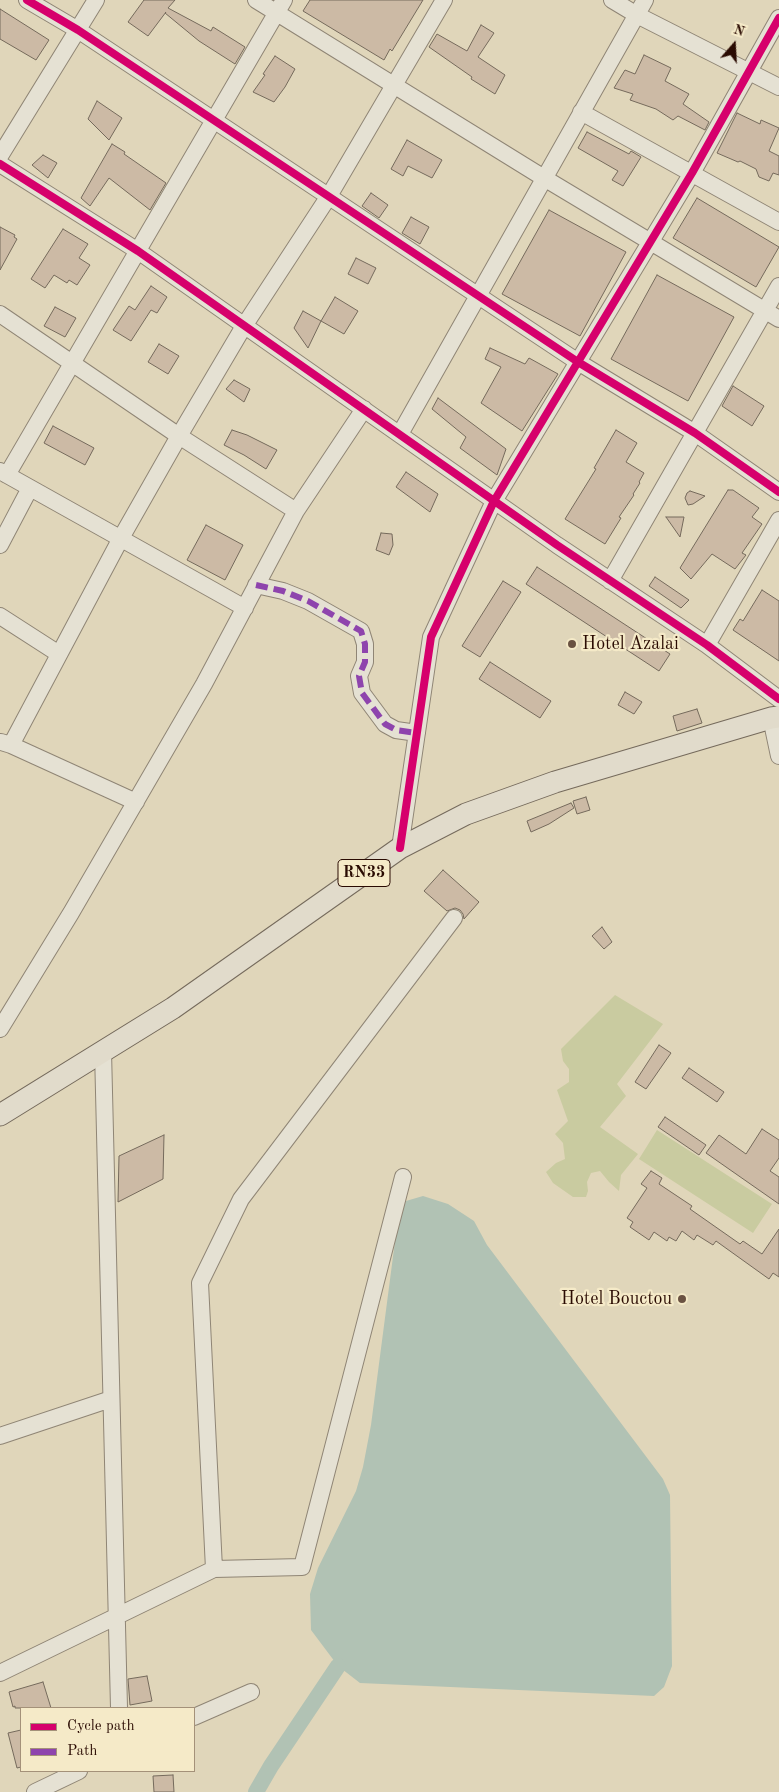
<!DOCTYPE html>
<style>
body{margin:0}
#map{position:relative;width:779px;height:1792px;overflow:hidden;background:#e0d6ba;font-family:"Old Standard TT",serif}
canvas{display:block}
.legend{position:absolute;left:20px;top:1707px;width:175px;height:65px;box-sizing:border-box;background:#f5eac8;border:1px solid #a49179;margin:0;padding:6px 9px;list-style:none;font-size:15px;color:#2a0b02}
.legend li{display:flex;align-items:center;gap:10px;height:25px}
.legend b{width:25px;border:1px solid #a49179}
.north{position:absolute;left:709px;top:20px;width:50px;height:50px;-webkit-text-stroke:4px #f5eac8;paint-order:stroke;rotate:19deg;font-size:14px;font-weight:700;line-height:20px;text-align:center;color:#2a0b02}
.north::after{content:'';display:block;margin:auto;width:18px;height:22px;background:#2a0b02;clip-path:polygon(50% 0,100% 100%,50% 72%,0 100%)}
</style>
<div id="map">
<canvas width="779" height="1792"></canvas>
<ul class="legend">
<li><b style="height:6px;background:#d6006c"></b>Cycle path</li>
<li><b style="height:6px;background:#8e44ad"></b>Path</li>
</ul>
<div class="north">N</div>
</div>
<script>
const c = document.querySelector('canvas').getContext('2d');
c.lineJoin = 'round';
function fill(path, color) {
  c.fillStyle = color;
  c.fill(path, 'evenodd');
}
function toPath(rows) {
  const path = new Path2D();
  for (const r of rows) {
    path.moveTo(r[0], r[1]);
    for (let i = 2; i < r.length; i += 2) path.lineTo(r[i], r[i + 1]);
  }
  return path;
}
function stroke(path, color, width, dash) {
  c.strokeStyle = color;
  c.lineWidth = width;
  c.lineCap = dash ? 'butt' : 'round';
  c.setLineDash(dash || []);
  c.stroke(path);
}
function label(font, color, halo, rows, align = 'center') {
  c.font = font + ' "Old Standard TT",serif';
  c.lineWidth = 4.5;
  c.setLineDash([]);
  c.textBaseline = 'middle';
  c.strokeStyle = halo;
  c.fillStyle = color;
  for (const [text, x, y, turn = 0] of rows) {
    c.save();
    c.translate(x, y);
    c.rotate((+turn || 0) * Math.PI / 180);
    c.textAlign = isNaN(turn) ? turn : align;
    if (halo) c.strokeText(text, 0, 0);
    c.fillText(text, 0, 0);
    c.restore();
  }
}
fill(toPath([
 [615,995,663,1024,617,1084,626,1096,600,1127,638,1154,621,1175,619,1191,609,1182,600,1171,591,1173,587,1182,588,1191,586,1197,573,1197,553,1183,546,1172,556,1163,565,1159,563,1143,555,1134,568,1121,557,1090,569,1082,569,1069,563,1061,561,1049],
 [657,1130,772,1204,753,1233,639,1159]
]), '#c9cba0');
fill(toPath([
 [423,1196,448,1204,474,1221,487,1245,663,1479,670,1495,672,1666,664,1687,654,1696,360,1683,338,1666,311,1630,310,1594,318,1568,356,1491,363,1467,371,1425,397,1226,406,1201]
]), '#b1c2b4');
stroke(toPath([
 [256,1792,271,1766,338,1666]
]), '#b1c2b4', 16);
const building = toPath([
 [144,0,175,0,168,8,211,31,213,27,245,47,235,64,199,41,165,13,166,12,148,36,128,22,144,0],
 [310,0,423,0,392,51,390,49,384,60,303,11,310,0],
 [0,9,49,40,36,60,0,39,0,9],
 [481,25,494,33,478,57,505,75,495,94,471,79,472,77,429,47,437,34,467,51,481,25],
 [644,55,671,68,665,81,689,94,683,104,709,122,705,130,678,116,673,120,656,109,630,100,633,94,614,88,625,70,635,74,644,55],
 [275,56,295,69,285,87,274,102,253,92,265,75,263,74,275,56],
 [97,101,122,118,109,140,88,119,97,101],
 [737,113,760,124,761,120,779,128,769,151,779,156,779,175,773,173,769,181,759,177,756,169,740,161,738,162,717,153,737,113],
 [587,132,629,154,631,151,641,157,623,186,612,180,618,171,578,148,587,132],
 [407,140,442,160,432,178,408,166,403,176,391,169,407,140],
 [112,144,125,152,124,154,166,183,150,210,109,178,90,206,81,198,112,144],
 [43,155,57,163,48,178,32,165,43,155],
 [371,193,388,205,379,218,362,206,371,193],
 [697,198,779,247,756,287,673,238,697,198],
 [549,210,626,252,580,336,502,294,549,210],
 [411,217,429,227,420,244,402,233,411,217],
 [0,227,15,235,14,237,17,239,0,270,0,227],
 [63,229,88,244,79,258,90,265,77,285,69,280,67,283,54,275,45,288,31,279,63,229],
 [356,258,376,268,368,284,348,274,356,258],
 [657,275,734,317,688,401,611,359,657,275],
 [151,286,167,297,157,313,151,310,131,341,113,330,129,306,135,310,151,286],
 [335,297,358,311,344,334,321,321,335,297],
 [55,307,76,318,65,337,44,326,55,307],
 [303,311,321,321,308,348,294,328,303,311],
 [159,344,179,356,168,374,148,362,159,344],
 [490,348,525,364,529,358,558,374,522,431,481,403,501,367,485,359,490,348],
 [234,380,250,389,244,402,226,389,234,380],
 [733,386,764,406,752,426,722,406,733,386],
 [438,398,506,449,497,475,460,448,466,437,432,409,438,398],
 [53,426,94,448,85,465,44,443,53,426],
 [232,430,247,435,277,450,266,469,244,455,224,445,232,430],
 [616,430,637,443,626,462,644,473,639,482,640,483,633,494,634,495,619,517,621,518,605,544,565,519,596,469,594,468,616,430],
 [406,472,438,494,430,512,396,487,406,472],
 [728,490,733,490,759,508,752,517,762,524,742,553,746,555,735,569,712,554,691,579,680,568,728,490],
 [690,491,705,496,693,504,688,505,685,498,687,493,690,491],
 [666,517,684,517,680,537,666,517],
 [206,525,243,545,225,580,187,560,206,525],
 [381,533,392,534,393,545,389,555,376,550,381,533],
 [537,567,670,654,659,671,526,584,537,567],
 [655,577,689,600,681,608,649,586,655,577],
 [503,581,521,592,480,657,462,646,503,581],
 [762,590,779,601,779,661,733,630,740,619,743,621,762,590],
 [490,662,551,701,540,718,479,679,490,662],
 [625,692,642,702,634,714,618,705,625,692],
 [697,709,702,723,677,731,673,716,697,709],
 [586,797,590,810,577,814,573,801,586,797],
 [571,803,574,808,549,824,531,832,527,821,571,803],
 [443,870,479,902,464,919,463,914,460,910,455,908,447,911,424,891,443,870],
 [602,927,612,942,604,949,592,936,602,927],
 [659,1045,671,1053,646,1089,635,1082,659,1045],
 [689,1068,724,1092,717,1102,682,1078,689,1068],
 [665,1117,706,1145,699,1155,658,1127,665,1117],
 [762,1129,779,1140,779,1158,770,1171,779,1177,779,1204,706,1153,719,1135,746,1154,762,1129],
 [164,1135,163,1179,118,1202,119,1156,164,1135],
 [651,1171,662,1178,659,1184,692,1206,690,1209,740,1244,743,1241,762,1254,779,1229,779,1277,773,1273,769,1279,716,1241,713,1245,697,1235,694,1240,682,1231,676,1241,669,1237,667,1241,654,1232,649,1240,630,1227,633,1222,627,1218,647,1188,641,1184,651,1171],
 [147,1676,152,1701,130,1705,128,1679,147,1676],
 [43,1682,51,1708,15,1708,15,1706,13,1707,9,1692,43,1682],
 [21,1730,21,1767,17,1768,8,1733,21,1730],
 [173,1775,174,1792,154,1792,153,1776,173,1775]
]);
fill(building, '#ccbaa5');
stroke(building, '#756a5c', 1);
const minor = toPath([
 [27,0,78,30,578,362,695,433,779,492],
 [256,0,544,178,779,319],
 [612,0,637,15,779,87],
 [581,112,779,222],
 [0,156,96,0],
 [0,164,138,251,557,545,707,645,779,699],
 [0,314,179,436,296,511],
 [400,434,645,0],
 [0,471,245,608],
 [7,475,284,0],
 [0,545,30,488],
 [610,581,779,286],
 [256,585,283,591,308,601,361,631,365,644,365,662,359,676,362,693,385,724,396,730,417,733],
 [0,616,59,654],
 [707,645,779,520],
 [771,718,779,756],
 [1,742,11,745,136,802],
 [11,745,121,538,179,436,244,326,329,196,444,0],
 [400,848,431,637,494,501,692,173,779,18],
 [0,1029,71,913,204,684,296,511,364,409],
 [103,1051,119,1708],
 [0,1436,111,1399],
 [214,1569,200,1283,241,1199,454,918],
 [0,1673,214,1569,302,1567,403,1177],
 [194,1717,251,1692],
 [35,1792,79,1771]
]);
const major = toPath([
 [0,1115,173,1008,400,848,466,814,555,782,771,718,779,717]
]);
stroke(minor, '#8f8575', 18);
stroke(major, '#756a5c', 23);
stroke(minor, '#e5e1d3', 16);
stroke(major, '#e1dbcb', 21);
stroke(toPath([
 [256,585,283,591,308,601,361,631,365,644,365,662,359,676,362,693,385,724,396,730,417,733]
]), '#8e44ad', 6, [12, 6]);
stroke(toPath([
 [27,0,78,30,578,362,695,433,779,492],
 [0,164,138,251,557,545,707,645,779,699],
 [400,848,431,637,494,501,692,173,779,18]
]), '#d6006c', 8);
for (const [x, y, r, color] of [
 [572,644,5,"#6a5242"],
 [682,1299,5,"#6a5242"]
]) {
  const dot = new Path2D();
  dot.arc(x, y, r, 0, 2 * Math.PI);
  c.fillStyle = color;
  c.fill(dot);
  stroke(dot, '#f5eac8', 2);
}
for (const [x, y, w] of [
 [364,873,52]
]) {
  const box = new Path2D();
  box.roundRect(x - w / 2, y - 13.5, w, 27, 4);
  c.fillStyle = '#f5eac8';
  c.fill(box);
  stroke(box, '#2a0b02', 1);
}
label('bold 16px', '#2a0b02', null, [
 ["RN33",364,873]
]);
label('18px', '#2a0b02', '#f5eac8', [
 ["Hotel Azalai",582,644],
 ["Hotel Bouctou",672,1299,"right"]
], 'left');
</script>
